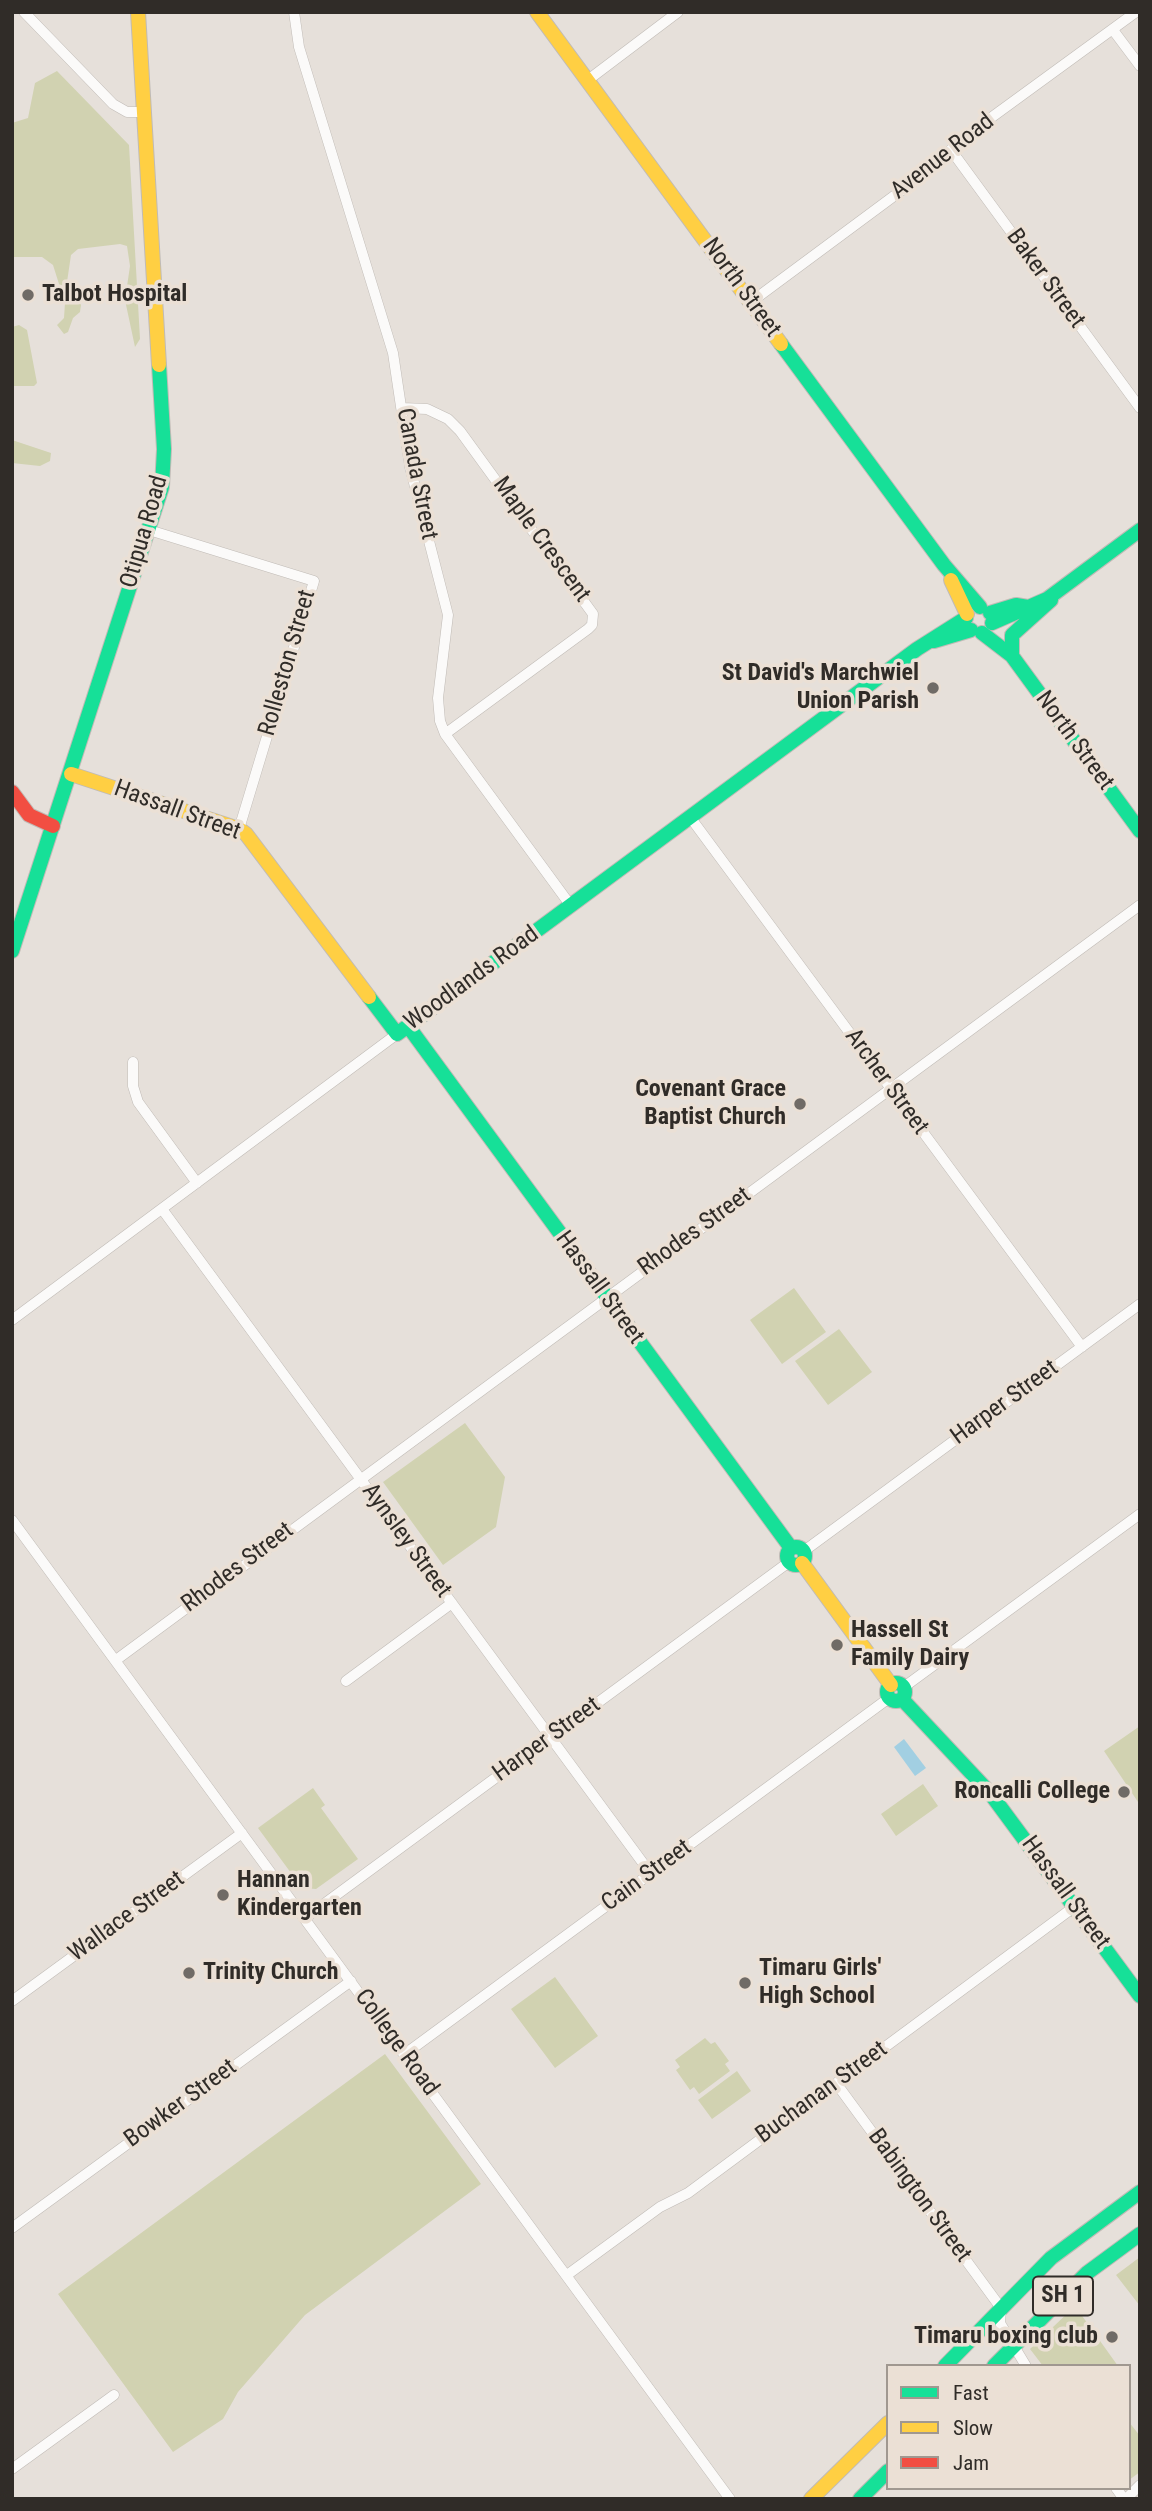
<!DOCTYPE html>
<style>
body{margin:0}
#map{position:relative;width:1152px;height:2511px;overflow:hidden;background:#e6e0da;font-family:"Roboto Condensed",sans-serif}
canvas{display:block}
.frame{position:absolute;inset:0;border:14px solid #302c28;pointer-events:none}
.legend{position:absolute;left:886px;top:2364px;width:245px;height:126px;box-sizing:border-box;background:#ebe0d5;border:2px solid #a09890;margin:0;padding:9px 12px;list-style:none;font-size:21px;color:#302c28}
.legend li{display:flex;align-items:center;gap:14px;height:35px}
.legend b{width:35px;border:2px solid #a09890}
</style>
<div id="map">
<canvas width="1152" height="2511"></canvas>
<div class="frame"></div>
<ul class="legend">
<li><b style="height:9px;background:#16e098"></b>Fast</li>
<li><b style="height:9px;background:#ffcf43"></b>Slow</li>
<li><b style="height:9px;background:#f24e42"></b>Jam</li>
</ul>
</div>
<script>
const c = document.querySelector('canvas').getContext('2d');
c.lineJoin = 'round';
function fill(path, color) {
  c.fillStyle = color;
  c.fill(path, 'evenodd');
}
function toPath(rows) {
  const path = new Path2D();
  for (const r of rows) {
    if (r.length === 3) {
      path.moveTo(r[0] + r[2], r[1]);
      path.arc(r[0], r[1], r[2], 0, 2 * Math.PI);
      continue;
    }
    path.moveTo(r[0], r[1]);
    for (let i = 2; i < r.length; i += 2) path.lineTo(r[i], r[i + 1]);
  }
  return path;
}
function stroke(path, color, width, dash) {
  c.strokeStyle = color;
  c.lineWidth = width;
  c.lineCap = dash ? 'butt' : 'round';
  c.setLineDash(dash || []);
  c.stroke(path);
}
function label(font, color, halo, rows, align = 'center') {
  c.font = font + ' "Roboto Condensed",sans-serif';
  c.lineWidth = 7;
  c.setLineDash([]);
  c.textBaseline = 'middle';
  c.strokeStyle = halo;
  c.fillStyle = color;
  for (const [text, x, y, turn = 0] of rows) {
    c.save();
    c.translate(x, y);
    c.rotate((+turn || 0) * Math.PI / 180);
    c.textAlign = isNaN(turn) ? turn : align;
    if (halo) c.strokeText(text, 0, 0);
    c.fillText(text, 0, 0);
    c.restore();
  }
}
fill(toPath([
 [57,71,129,145,140,339,135,347,125,300,130,266,127,246,120,244,78,249,71,255,67,282,81,305,80,312,73,318,68,332,64,334,57,325,64,318,65,303,53,265,42,257,12,257,12,123,28,118,35,83],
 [19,325,27,330,37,383,34,386,12,386,12,327],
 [12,440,51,453,50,461,40,466,12,463],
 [794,1288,826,1332,782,1364,750,1320],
 [839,1329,872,1372,828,1405,795,1361],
 [465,1423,505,1477,496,1527,443,1565,383,1482],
 [1140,1726,1140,1805,1104,1751],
 [923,1784,938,1806,896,1836,881,1814],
 [313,1788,325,1805,321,1808,358,1859,316,1889,302,1888,258,1828],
 [555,1977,598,2036,555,2068,511,2009],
 [705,2038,711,2044,715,2042,729,2061,725,2064,730,2071,699,2094,694,2087,690,2090,676,2070,680,2067,675,2060],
 [385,2054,481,2184,305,2315,238,2392,223,2419,173,2452,58,2294],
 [737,2071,751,2091,712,2119,698,2100],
 [1140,2257,1140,2306,1116,2275],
 [1075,2306,1118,2366,1043,2366,1030,2349],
 [1129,2422,1140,2436,1140,2472,1129,2480]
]), '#d1d2b1');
fill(toPath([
 [904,1739,926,1768,915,1776,894,1747]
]), '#a2cfe2');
const street = toPath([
 [24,12,113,104,127,112,144,112],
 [294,12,299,47,393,353,410,467,448,615,438,698,440,721,445,734,571,906],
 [1113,30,1140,66],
 [588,80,678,12],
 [951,150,1140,408],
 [751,302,925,173,966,136,1136,12],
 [402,408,427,409,448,419,460,431,593,614,592,625,588,629,445,734],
 [149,530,314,581,239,829],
 [690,817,1082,1347],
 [133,1062,133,1086,138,1102,197,1183],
 [162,1209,651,1874],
 [12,1320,397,1034],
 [12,1520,730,2499],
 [804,1551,1140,1304],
 [116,1660,1140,905],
 [346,1681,452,1603],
 [904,1687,1140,1514],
 [305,1918,789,1562],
 [12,2001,242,1833],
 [405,2054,889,1698],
 [836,2083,1001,2308,1000,2323,1026,2366],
 [12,2228,351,1981],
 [567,2275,660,2207,688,2193,1074,1907],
 [12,2469,114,2395],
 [1116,2488,1124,2499],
 [1126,2499,1140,2485]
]);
const fast = toPath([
 [781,344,944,565,980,607],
 [990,613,1016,605,1028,607],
 [992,623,1047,599,1140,530],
 [982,633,1012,656,1140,831],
 [934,641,971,630],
 [1012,656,1012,635,1051,600],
 [12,951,162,487,164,449,159,365],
 [369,997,397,1034,917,649,966,618],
 [408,1026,791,1548],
 [796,1556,9],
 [896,1692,9],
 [902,1699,990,1793,1140,1996],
 [945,2366,1051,2258,1140,2192],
 [994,2366,1087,2273,1140,2234],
 [860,2499,888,2471]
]);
const slow = toPath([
 [138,12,159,365],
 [537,12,781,344],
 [951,580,967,614],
 [71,774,239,829,246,834,369,997],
 [802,1563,891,1685],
 [811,2499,888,2423]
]);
const jam = toPath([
 [12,792,29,815,53,826]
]);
stroke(street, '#c0bbb6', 11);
stroke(fast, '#c0bbb6', 16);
stroke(slow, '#c0bbb6', 16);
stroke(jam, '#c0bbb6', 16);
stroke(street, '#fbfaf9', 10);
stroke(fast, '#16e098', 14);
stroke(slow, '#ffcf43', 14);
stroke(jam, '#f24e42', 14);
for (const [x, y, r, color] of [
 [28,295,7,"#706b66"],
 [933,688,7,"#706b66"],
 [800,1104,7,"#706b66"],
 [837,1645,7,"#706b66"],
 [1124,1792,7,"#706b66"],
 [223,1895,7,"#706b66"],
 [189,1973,7,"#706b66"],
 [745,1983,7,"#706b66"],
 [1112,2337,7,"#706b66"]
]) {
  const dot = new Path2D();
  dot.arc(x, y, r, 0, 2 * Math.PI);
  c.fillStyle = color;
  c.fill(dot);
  stroke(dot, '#ebe0d5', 2.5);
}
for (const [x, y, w] of [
 [1063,2296,60]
]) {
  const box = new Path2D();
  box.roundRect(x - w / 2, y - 19.5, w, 39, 5);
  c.fillStyle = '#ebe0d5';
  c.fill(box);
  stroke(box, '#302c28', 2);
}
label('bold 23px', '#302c28', null, [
 ["SH 1",1063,2296]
]);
label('24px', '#302c28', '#ebe0d5', [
 ["Avenue Road",943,157,-38],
 ["Baker Street",1045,279,54],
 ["North Street",741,288,54],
 ["Canada Street",416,474,79],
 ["Otipua Road",145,532,-74],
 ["Maple Crescent",541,540,54],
 ["Rolleston Street",288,663,-74],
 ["North Street",1074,741,54],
 ["Hassall Street",177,811,20],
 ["Woodlands Road",472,979,-36],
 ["Archer Street",886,1082,54],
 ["Rhodes Street",695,1232,-36],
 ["Hassall Street",599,1288,54],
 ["Harper Street",1005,1403,-36],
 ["Aynsley Street",406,1541,54],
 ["Rhodes Street",238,1568,-37],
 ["Harper Street",547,1740,-36],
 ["Cain Street",647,1876,-36],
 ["Hassall Street",1065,1893,54],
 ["Wallace Street",127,1917,-36],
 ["College Road",396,2043,54],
 ["Buchanan Street",822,2093,-36],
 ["Bowker Street",181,2104,-36],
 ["Babington Street",919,2196,54]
]);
label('bold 24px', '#302c28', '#ebe0d5', [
 ["Talbot Hospital",42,295],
 ["St David's Marchwiel",919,674,"right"],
 ["Union Parish",919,702,"right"],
 ["Covenant Grace",786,1090,"right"],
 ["Baptist Church",786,1118,"right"],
 ["Hassell St",851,1631],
 ["Family Dairy",851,1659],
 ["Roncalli College",1110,1792,"right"],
 ["Hannan",237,1881],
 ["Kindergarten",237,1909],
 ["Timaru Girls'",759,1969],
 ["High School",759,1997],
 ["Trinity Church",203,1973],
 ["Timaru boxing club",1098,2337,"right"]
], 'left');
</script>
